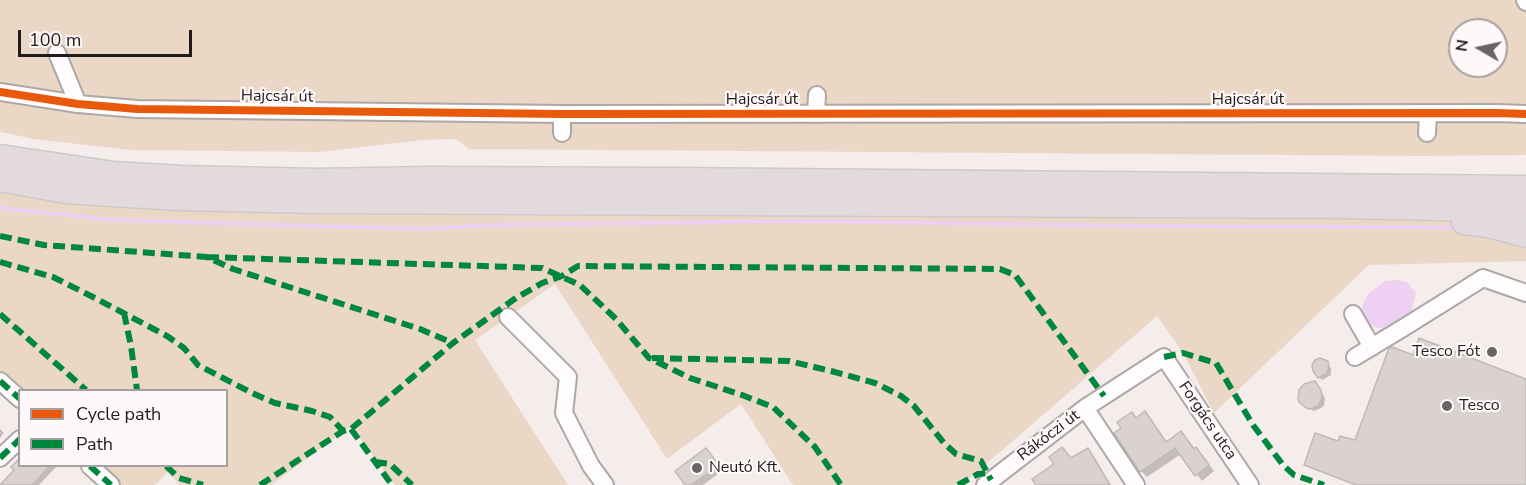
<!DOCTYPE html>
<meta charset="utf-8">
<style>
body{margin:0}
#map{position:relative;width:1526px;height:485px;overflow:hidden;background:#f5ecec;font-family:"Nunito Sans",sans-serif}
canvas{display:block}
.legend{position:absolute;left:18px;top:389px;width:210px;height:78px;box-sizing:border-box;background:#fff8f8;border:2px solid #a6a0a0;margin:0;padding:8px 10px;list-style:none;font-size:18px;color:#211b1b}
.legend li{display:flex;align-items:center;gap:12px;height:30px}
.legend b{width:30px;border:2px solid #a6a0a0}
.north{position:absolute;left:1448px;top:18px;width:60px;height:60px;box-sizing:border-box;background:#fff8f8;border:2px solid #a6a0a0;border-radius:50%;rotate:279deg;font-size:16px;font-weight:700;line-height:24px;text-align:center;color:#211b1b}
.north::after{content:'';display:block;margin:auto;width:21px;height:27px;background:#6b6464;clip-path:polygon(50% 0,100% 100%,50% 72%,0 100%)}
.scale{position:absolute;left:18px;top:30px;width:174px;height:27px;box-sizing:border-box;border:3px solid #211b1b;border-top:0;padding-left:8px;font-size:18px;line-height:21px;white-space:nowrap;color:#211b1b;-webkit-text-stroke:4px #fff8f8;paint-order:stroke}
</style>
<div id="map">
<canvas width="1526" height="485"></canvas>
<ul class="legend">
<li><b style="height:8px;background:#e8590c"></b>Cycle path</li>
<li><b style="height:8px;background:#00873e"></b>Path</li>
</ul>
<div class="north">N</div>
<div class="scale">100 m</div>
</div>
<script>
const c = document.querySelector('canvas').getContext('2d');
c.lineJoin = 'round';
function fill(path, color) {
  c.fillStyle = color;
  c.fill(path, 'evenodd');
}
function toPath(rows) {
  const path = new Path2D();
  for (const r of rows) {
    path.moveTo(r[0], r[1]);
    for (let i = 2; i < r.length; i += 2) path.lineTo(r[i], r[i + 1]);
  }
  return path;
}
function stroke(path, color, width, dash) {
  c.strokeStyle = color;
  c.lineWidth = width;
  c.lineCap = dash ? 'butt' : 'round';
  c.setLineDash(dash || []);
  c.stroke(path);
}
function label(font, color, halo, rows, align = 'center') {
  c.font = font + ' "Nunito Sans",sans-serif';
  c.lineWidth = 4.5;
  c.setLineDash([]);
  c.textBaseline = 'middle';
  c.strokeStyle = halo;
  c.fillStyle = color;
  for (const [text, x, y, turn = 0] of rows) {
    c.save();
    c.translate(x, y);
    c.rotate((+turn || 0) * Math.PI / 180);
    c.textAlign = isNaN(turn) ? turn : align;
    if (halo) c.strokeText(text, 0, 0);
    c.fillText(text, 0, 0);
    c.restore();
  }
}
fill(toPath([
 [0,0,1526,0,1526,155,1419,156,469,149,456,139,422,140,320,152,131,150,34,139,0,132],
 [1460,30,1496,30,1496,66,1460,66],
 [0,185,424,210,1450,220,1497,231,1526,241,1526,261,1369,265,1214,413,1183,353,1157,316,962,485,793,485,741,404,667,459,555,284,475,340,568,485,395,485,351,426,271,485,179,485,168,472,155,485,122,485,101,466,226,466,226,390,19,391,0,372]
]), '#ebd7c5');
fill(toPath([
 [1397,280,1407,282,1416,293,1411,312,1402,319,1388,327,1377,328,1367,323,1362,316,1362,307,1368,294,1385,281]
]), '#edd0f2');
fill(toPath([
 [1328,365,1331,368,1331,375,1322,380,1319,377],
 [1318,386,1325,398,1324,406,1321,408,1314,411,1307,408,1303,405],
 [1145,413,1151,419,1167,443,1181,433,1195,450,1196,449,1202,455,1214,471,1202,481,1181,454,1147,477,1141,471,1123,428,1132,414,1137,419],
 [0,429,4,433,0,438],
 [1088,450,1093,455,1111,485,1038,485,1071,460],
 [711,455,723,470,703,485,687,485],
 [18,462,20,466,57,466,39,485,2,485,16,470]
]), '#0003');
stroke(toPath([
 [0,208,114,220,419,229,491,225,807,221,1142,226,1406,227,1456,228]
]), '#edd0f2', 4);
const building = toPath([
 [1419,338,1526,379,1526,485,1356,485,1304,465,1315,433,1338,441,1340,436,1355,440,1389,348,1392,347,1413,355,1419,338],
 [1320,358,1328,361,1329,369,1326,374,1318,378,1313,371,1312,365,1315,360,1320,358],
 [1315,381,1321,390,1322,398,1318,406,1310,409,1306,408,1299,402,1298,398,1299,390,1304,384,1315,381],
 [1145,411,1166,442,1181,431,1194,449,1196,447,1209,465,1195,476,1175,448,1140,472,1114,433,1121,428,1117,422,1132,412,1136,418,1145,411],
 [1062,447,1071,458,1088,448,1110,485,1036,485,1032,479,1054,464,1049,457,1062,447],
 [706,448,719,465,691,485,685,485,675,471,706,448],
 [18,460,20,465,51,465,32,485,0,485,14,470,11,467,18,460]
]);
fill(building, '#d9d2d1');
stroke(building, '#c0b9b8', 1.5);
const minor = toPath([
 [1525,0,1526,2],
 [57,53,78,104],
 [0,92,78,104,137,109,562,114,1497,113,1526,114],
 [562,114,562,133],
 [816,114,817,95],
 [1427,133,1428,113],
 [1353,314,1372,347],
 [508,317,568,377,564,413,591,466,605,485],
 [1355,357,1403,328,1483,278,1526,293],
 [0,381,20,399],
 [1085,408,1136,485],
 [0,458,20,439],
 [90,466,111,485],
 [985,485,1085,408,1164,357,1250,485]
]);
const highway = toPath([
 [0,157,114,174,181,178,318,181,429,179,670,180,1526,188],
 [0,179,66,191,112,194,180,198,318,201,1346,206,1526,210],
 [1464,222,1488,225,1526,235]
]);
stroke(minor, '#aea7a7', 20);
stroke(highway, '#cfcaca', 27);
stroke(minor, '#fefcfc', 16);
stroke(highway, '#e3dade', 24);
stroke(toPath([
 [0,236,44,245,207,257,233,269,420,329,453,343],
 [207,257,542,268,580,285,616,319,649,358,690,378,742,395,773,407,815,447,841,485],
 [0,262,53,277,95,298,167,336,184,348,198,365,252,393,275,403,312,411,330,417,343,431],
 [124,313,131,346,137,390],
 [0,314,86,390],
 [1164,357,1183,353,1216,363,1253,425,1283,465,1294,475,1324,485],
 [652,358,789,361,831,371,875,383,901,396,914,406,944,443,956,454,981,461,991,480],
 [0,381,20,399],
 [351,429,392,485],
 [0,458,20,439],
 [375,462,390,464,412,485],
 [90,466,111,485],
 [166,466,179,478,203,485],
 [260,485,343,431,351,429,453,343,516,298,542,283,562,276,578,266,1000,269,1015,275,1104,396],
 [958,485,978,474,987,473]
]), '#00873e', 6, [12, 6]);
stroke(toPath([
 [0,92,78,104,137,109,562,114,1497,113,1526,114]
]), '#e8590c', 8);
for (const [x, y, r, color] of [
 [1492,352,6,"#6b6464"],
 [1447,406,6,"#6b6464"],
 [697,468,6,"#6b6464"]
]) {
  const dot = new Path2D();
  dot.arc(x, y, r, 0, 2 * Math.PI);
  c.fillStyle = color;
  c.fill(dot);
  stroke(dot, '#fff8f8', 2);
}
label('16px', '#211b1b', '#fff8f8', [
 ["Hajcsár út",277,97,1],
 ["Hajcsár út",762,100],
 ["Hajcsár út",1248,100],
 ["Forgács utca",1207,421,56],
 ["Rákóczi út",1049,436,-37]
]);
label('16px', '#211b1b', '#fff8f8', [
 ["Tesco Fót",1480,352,"right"],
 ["Tesco",1459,406],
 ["Neutó Kft.",709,468]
], 'left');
</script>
